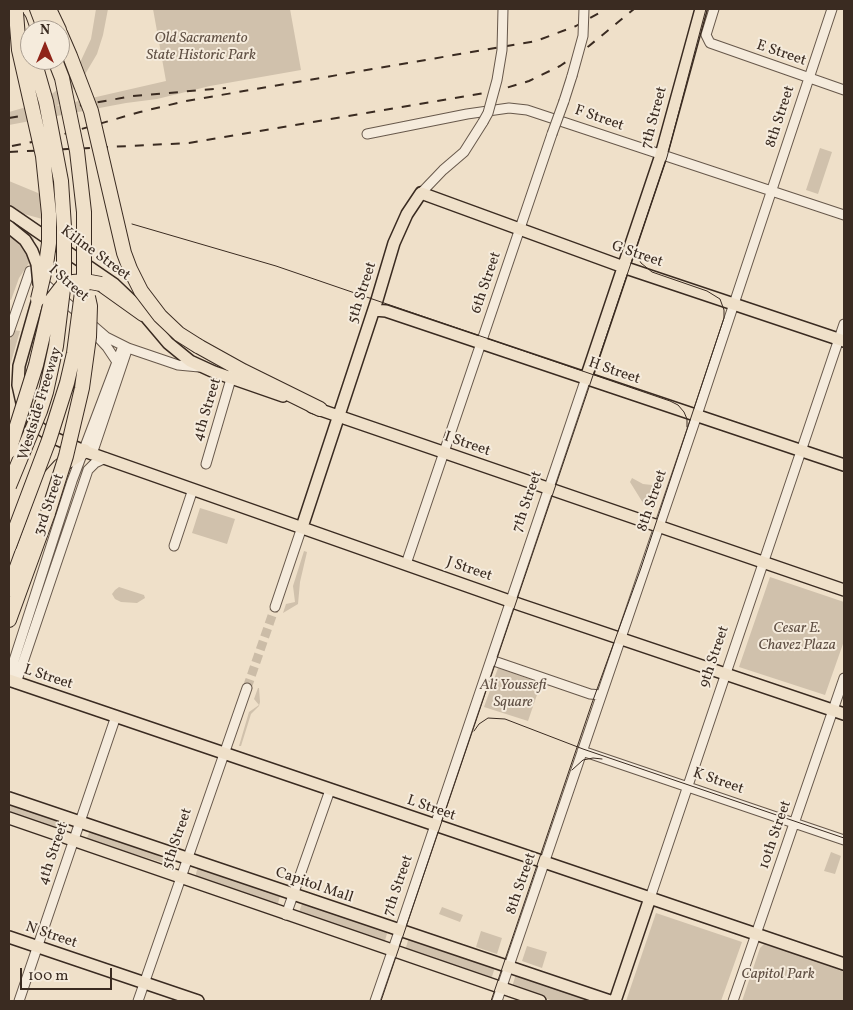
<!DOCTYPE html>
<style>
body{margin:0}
#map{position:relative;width:853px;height:1010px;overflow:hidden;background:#efe0c9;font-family:Vollkorn,serif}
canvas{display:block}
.frame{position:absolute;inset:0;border:10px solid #3a2b21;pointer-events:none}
.north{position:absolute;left:20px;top:20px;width:50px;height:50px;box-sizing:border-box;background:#f5ebdc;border:1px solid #aa9e91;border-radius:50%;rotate:0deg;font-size:14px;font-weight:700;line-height:20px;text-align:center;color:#3a2b21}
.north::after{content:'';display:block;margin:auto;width:18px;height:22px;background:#8f2418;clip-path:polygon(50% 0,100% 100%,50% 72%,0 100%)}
.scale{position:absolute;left:20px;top:968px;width:92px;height:22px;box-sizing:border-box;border:2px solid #3a2b21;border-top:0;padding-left:6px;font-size:15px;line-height:18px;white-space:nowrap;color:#3a2b21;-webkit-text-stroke:4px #f5ebdc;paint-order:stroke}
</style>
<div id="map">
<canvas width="853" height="1010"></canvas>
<div class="frame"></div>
<div class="north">N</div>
<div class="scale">100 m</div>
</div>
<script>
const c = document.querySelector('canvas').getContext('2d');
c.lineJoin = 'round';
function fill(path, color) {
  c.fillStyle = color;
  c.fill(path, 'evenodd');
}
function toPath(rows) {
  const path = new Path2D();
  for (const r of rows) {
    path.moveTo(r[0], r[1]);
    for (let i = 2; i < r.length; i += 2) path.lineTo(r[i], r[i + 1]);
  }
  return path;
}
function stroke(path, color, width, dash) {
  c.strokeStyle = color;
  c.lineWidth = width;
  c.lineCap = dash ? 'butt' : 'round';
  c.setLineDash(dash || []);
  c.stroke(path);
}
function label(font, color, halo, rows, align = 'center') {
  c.font = font + ' Vollkorn,serif';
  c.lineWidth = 4;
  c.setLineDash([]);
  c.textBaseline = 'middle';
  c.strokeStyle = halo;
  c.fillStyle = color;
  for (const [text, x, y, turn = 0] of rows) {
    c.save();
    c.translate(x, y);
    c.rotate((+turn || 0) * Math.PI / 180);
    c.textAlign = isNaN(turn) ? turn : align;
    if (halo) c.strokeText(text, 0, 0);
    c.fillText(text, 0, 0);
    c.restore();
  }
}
fill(toPath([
 [96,9,108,9,103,35,97,54,81,81,57,106,166,81,153,9,290,9,301,70,210,86,157,99,126,103,9,125,9,112,30,106,46,98,60,88,77,69,91,39],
 [820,148,832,152,818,194,806,190],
 [9,181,38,193,44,198,46,220,24,214,34,227,30,235,34,239,34,245,29,263,19,278,11,300,9,299,9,234,25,247,30,235,9,227],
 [13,330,20,331,9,369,9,344],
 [632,478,643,484,652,485,656,488,649,504,643,503,630,482],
 [200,508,235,519,227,544,192,533],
 [304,551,307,552,300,582,298,604,283,613,286,604,295,602,293,586],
 [770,577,844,602,844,641,825,695,739,667],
 [119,587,144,595,145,598,137,603,121,602,115,599,112,594,115,590],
 [498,668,541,683,528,721,484,707],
 [258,688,259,688,260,702,259,706,251,714,241,746,239,746,249,712,259,705,254,699],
 [9,804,67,823,64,833,9,814],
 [90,831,153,853,164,859,168,864,86,840],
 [831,852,841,856,835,874,824,871],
 [198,867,280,896,277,907,195,877],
 [303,901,388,930,384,944,298,915],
 [442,907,463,915,460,922,439,914],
 [656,913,742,942,721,1001,626,1001],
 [481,931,502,938,497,954,476,947],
 [409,937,495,967,491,980,405,951],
 [764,944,844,970,844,1001,742,1001,760,948],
 [527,946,547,952,542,968,522,961],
 [516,974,597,1001,553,1001,512,987]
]), '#d0c1ac');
stroke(toPath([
 [247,688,275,607]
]), '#cbbca7', 9, [9, 4.5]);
const minor = toPath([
 [714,9,706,35,710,43,844,90],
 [564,101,572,76],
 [367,134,467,114,509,108,527,110,844,215],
 [421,193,443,170,464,152,483,122],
 [9,332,30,271,106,337,128,348,178,365,199,367],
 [94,333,107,347,117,362],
 [92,454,126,353],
 [206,464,233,372],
 [174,546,193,489],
 [406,564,552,134],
 [275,607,302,527],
 [491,660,590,694,601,695],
 [9,676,72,481,123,346],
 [16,683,88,470,95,463,106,458],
 [582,751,844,840],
 [650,898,844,324],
 [286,915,330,790],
 [19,1001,116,716],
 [138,1001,247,688],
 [375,1001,402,923,586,378],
 [497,1001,694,424,832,9],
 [733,1001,844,678]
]);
const major = toPath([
 [9,212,114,284,135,304,168,343,190,361,214,372,283,396],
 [38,299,19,366,18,385,22,403,27,413,37,426,52,437,84,451,521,605,844,714],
 [374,310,386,311,844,465],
 [586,378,661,155,701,9],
 [312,407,844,590],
 [302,527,377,300,394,243,407,214,421,193,629,269,844,341],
 [9,680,844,964],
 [9,798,610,1001],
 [9,818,540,1001],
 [9,937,198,1001],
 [615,1001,650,898]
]);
const highway = toPath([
 [37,9,45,30],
 [49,9,59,30],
 [19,20,30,50],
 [101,284,143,314],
 [198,346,243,371,320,409],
 [9,589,50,477,60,466,84,451],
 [9,620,48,513]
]);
stroke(minor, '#67584b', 11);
stroke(major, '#3a2b21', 14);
stroke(highway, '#3a2b21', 16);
stroke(minor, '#f5ebdc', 9);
stroke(major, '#efe0c9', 11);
stroke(highway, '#efe0c9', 14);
stroke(toPath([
 [132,224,276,266,670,401,678,405,684,412,687,419,687,427],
 [474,731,479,724,488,718,505,719,583,749,844,838],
 [572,770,583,760,593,758,602,759],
 [381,1001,667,157,706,9],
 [491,1001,592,703,641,568,724,318,724,310,720,299,707,291,652,272,641,263,639,259,638,248]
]), '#3a2b21', 1);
stroke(toPath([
 [9,118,133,96,226,88],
 [12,146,47,139,140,112,186,101,536,41,576,26,606,9],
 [9,152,189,143,496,91,529,81,560,66,589,46,634,9]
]), '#3a2b21', 2, [9, 9]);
const minorBridge = toPath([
 [572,76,583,36,584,9],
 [483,122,488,113,497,80,502,50,503,9],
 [552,134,564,101]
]);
const majorBridge = toPath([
 [9,227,25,240,32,251,37,264,39,285]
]);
const highwayBridge = toPath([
 [16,13,19,50,43,156,49,214,49,243,46,265,38,299],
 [60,33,70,56,91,111,124,253,130,269,141,291,160,316,179,334,198,346],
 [9,451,36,365,51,301,61,288,73,282,85,281,101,284],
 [9,486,40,411,46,392,56,346,64,281,64,227,61,181,46,102,34,60],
 [48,513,66,456,82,388,89,337,90,306,88,297],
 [9,546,49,440,67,383,74,353,84,277,84,212,77,151,62,78,55,60]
]);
stroke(minorBridge, '#67584b', 11, []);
stroke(majorBridge, '#3a2b21', 14, []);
stroke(highwayBridge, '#3a2b21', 16, []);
stroke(minorBridge, '#f5ebdc', 9);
stroke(majorBridge, '#efe0c9', 11);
stroke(highwayBridge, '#efe0c9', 14);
label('italic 15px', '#605044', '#f5ebdc', [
 ["Old Sacramento",201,39],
 ["State Historic Park",201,56],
 ["Cesar E.",797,629],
 ["Chavez Plaza",797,646],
 ["Ali Youssefi",513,686],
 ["Square",513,703],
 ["Capitol Park",778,975]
]);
label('15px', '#3a2b21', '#f5ebdc', [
 ["E Street",781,54,19],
 ["8th Street",781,117,-72],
 ["7th Street",655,118,-75],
 ["F Street",599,119,19],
 ["Kiline Street",95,254,36],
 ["G Street",637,255,19],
 ["6th Street",487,283,-71],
 ["I Street",68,284,41],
 ["5th Street",363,293,-72],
 ["H Street",614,372,19],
 ["Westside Freeway",41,404,-73],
 ["4th Street",208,410,-73],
 ["I Street",467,445,19],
 ["8th Street",653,501,-71],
 ["7th Street",528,502,-71],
 ["3rd Street",50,505,-71],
 ["J Street",469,570,19],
 ["9th Street",715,657,-71],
 ["L Street",48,678,18],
 ["K Street",718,782,19],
 ["L Street",431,809,19],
 ["10th Street",776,835,-71],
 ["5th Street",178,839,-71],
 ["4th Street",54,854,-71],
 ["8th Street",522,884,-71],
 ["Capitol Mall",314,886,19],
 ["7th Street",399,886,-71],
 ["N Street",51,936,19]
]);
</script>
